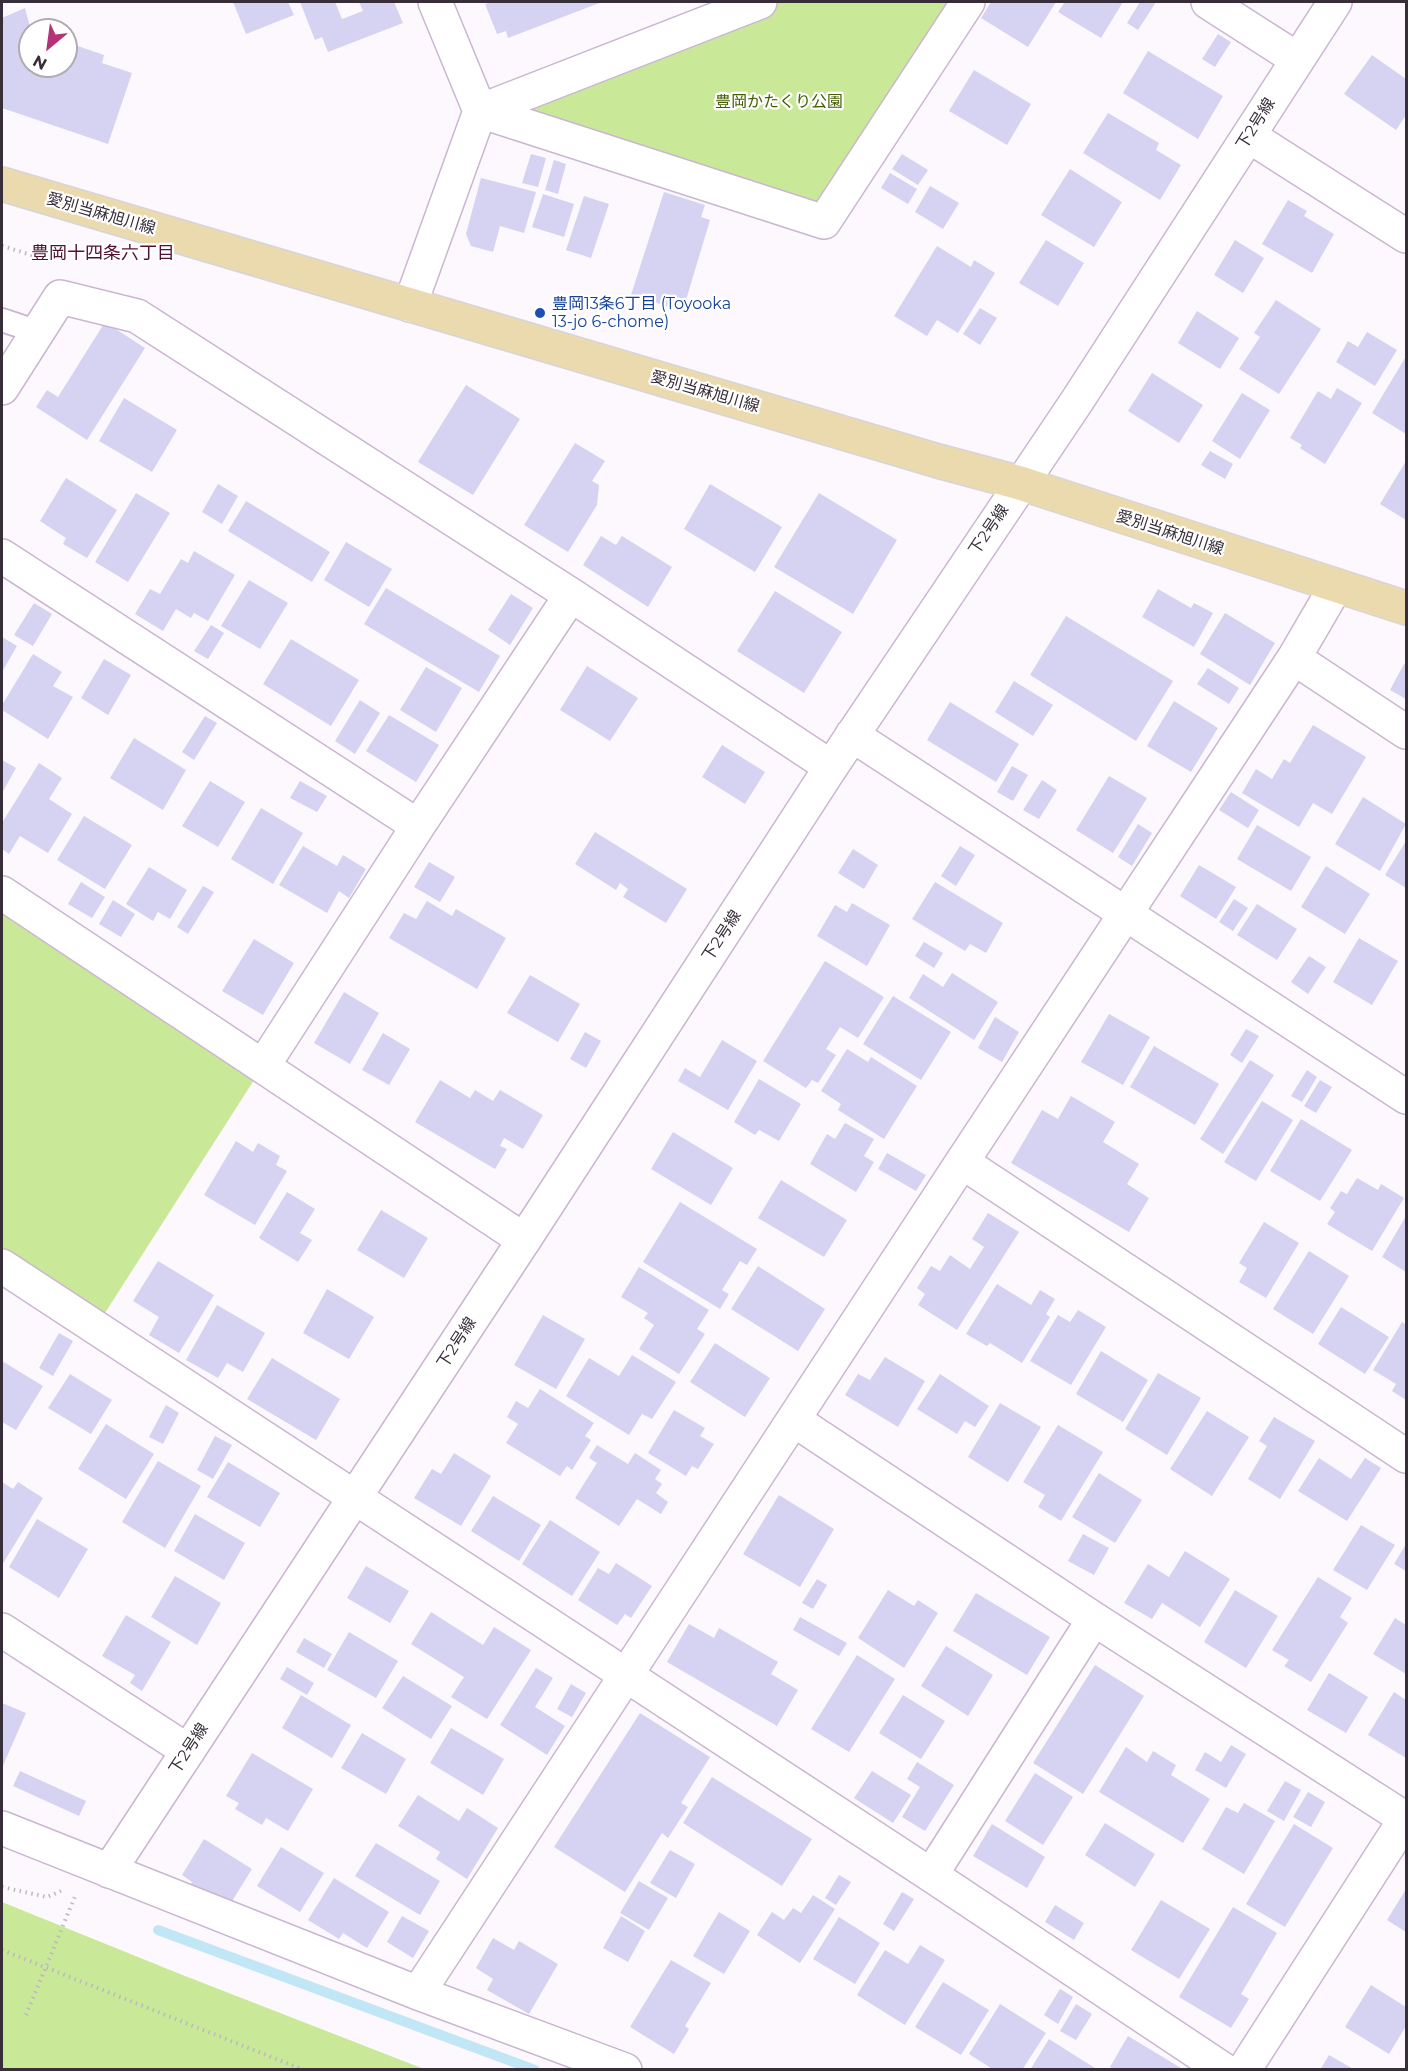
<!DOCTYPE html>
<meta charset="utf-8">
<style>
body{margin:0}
#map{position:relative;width:1408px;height:2071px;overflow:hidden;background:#fcf8fd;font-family:Montserrat,sans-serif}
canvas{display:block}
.frame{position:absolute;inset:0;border:3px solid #372e39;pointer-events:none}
.north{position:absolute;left:18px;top:18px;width:60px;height:60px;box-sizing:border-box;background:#fff;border:2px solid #afabb0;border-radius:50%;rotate:209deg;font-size:16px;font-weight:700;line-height:24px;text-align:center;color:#372e39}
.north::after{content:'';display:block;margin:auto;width:21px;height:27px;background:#b63278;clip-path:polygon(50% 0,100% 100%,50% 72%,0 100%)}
</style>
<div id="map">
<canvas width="1408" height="2071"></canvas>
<div class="frame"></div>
<div class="north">N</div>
</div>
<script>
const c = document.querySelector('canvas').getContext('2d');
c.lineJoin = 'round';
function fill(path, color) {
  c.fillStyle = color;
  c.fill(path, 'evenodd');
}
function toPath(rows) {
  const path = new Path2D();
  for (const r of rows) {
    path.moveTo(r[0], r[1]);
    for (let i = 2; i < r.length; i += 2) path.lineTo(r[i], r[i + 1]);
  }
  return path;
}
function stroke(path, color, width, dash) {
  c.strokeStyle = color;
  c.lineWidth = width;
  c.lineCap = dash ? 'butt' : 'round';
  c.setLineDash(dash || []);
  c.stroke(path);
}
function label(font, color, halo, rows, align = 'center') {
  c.font = font + ' Montserrat,"Noto Sans JP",sans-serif';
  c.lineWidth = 4.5;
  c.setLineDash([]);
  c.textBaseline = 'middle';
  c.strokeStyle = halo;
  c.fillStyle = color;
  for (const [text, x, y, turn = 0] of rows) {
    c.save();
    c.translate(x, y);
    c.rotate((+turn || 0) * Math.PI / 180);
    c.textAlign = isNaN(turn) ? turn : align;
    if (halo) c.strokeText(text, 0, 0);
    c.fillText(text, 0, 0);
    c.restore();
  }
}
fill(toPath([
 [760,2,968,2,824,222,480,111],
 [2,893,263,1066,96,1327,2,1266],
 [2,1902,180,1974,424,2069,2,2069]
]), '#c9e999');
stroke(toPath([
 [158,1930,535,2070]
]), '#c1e6f6', 10);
fill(toPath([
 [233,2,288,2,294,15,246,34],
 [300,2,335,2,342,19,363,11,359,2,394,2,403,23,328,52,322,37,315,40],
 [493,2,602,2,508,38,506,31,497,34,485,4],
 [991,2,1056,2,1028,47,981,18],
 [1065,2,1123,2,1101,38,1058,12],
 [1140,2,1156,2,1138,30,1127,23],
 [25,8,30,27,37,30,30,30,30,66,66,66,66,42,104,55,102,63,132,73,108,144,2,108,2,18],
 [1218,34,1231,42,1215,67,1202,59],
 [1148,51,1223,96,1198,139,1123,93],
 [1372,55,1406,79,1406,115,1396,130,1344,94],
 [974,70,1031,104,1007,145,949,111],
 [1108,113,1159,143,1156,150,1181,165,1160,200,1083,153],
 [531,154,546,158,538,187,522,183],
 [902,154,928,170,918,185,892,169],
 [554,160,566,164,558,194,545,190],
 [1070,169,1122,202,1094,247,1041,215],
 [890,173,917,189,908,204,881,188],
 [481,178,536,192,524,233,500,226,493,252,471,246,466,234],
 [930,186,959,203,943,229,915,212],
 [664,192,705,205,701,217,710,220,686,300,676,297,673,308,631,295],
 [543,194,574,204,564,237,532,227],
 [584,196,609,204,591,258,566,250],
 [1288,200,1307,211,1304,216,1334,234,1312,273,1262,244],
 [1046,240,1084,263,1058,306,1019,283],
 [1235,240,1264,258,1243,293,1214,275],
 [937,246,971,267,974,260,995,273,958,333,937,320,927,336,894,316],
 [1276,300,1321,329,1279,394,1239,369,1260,337,1254,333],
 [980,308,997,318,980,345,963,334],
 [1197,311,1239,338,1220,369,1178,343],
 [105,322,145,348,87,440,36,407,47,390,58,397],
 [1367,332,1397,350,1375,386,1336,362,1348,341,1358,347],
 [1405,358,1406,359,1406,434,1372,413],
 [1152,373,1203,405,1179,443,1128,411],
 [466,385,520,419,473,495,418,462],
 [1337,388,1362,403,1325,464,1300,448,1302,445,1290,438,1318,391,1331,399],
 [1242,393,1270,410,1240,459,1212,441],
 [124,398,177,430,152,472,99,441],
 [575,443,605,461,592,481,599,485,597,505,568,552,524,525],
 [1210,451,1233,464,1225,479,1201,465],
 [1406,461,1406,520,1380,504],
 [66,478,117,510,87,558,63,544,66,538,40,521],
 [218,484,238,496,222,524,202,512],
 [710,484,782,527,755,572,684,529],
 [136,493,170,513,128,582,95,562],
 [819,493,897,540,853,614,774,567],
 [246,501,330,552,312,582,228,531],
 [601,536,616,545,622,536,672,567,648,607,583,565],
 [346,542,392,569,369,607,324,580],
 [194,551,235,575,208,621,194,613,191,618,176,609,163,631,135,614,150,589,160,594,181,559,188,563],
 [249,580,288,603,260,649,221,626],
 [386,588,500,656,479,692,364,624],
 [1158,589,1191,608,1194,603,1213,613,1194,647,1142,617],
 [775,591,842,632,804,693,737,651],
 [511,594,533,608,510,645,488,630],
 [34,603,52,614,33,646,14,635],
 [1225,613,1275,643,1250,685,1200,654],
 [1066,616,1173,681,1136,741,1030,675],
 [211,625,224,633,208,659,194,651],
 [2,637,17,646,2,672],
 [291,639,359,680,331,726,263,684],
 [33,654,62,672,53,686,73,697,48,739,2,710,2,705],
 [104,659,131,675,108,715,81,698],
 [1404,664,1406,665,1406,699,1390,690],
 [587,666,638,698,610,741,560,710],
 [426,667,462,688,436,732,400,710],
 [1208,668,1239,688,1229,704,1197,684],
 [1014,681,1053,705,1033,736,995,712],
 [360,700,380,713,355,754,335,741],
 [1174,701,1218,728,1191,772,1147,746],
 [950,702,1019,744,996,782,927,740],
 [389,715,439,745,416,782,366,751],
 [205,716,217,723,194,760,182,752],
 [1313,725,1366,757,1332,814,1313,803,1299,827,1242,793,1256,769,1272,779,1284,759,1290,763],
 [134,738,186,770,163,810,110,778],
 [722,745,765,772,745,804,702,777],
 [2,760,16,768,2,793],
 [39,763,62,778,49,799,72,814,48,853,20,836,9,854,2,849,2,823],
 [1012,766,1028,775,1013,801,997,792],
 [1109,776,1147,798,1113,853,1076,830],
 [1042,780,1057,790,1039,819,1023,810],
 [210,781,245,802,218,847,182,826],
 [300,781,327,796,317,812,290,798],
 [1231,792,1259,810,1248,828,1219,810],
 [1363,797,1406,824,1380,871,1335,844],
 [261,808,303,833,273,884,231,859],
 [84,816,132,845,105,889,57,860],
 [1138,824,1152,833,1132,866,1118,857],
 [1257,825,1311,857,1291,891,1237,859],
 [595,832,687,889,666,923,623,897,628,889,620,883,616,890,575,864],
 [1406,841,1406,888,1385,875],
 [303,846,337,866,343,855,366,869,349,898,339,891,327,913,279,885],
 [960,846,975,855,956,886,941,876],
 [853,849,878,865,864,889,838,873],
 [429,862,455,877,440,902,414,887],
 [1199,865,1236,887,1216,919,1180,896],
 [1326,866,1370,894,1345,934,1301,907],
 [149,867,187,890,170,919,158,912,153,921,126,904],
 [81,882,105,897,92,918,68,904],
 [935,882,1003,923,986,953,970,944,965,951,912,919],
 [203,886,214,892,188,934,177,927],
 [1234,899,1248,908,1233,931,1219,922],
 [113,900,135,914,121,937,99,924],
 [427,901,452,916,456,909,506,938,477,989,389,938,404,913,416,919],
 [852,903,890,925,867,966,817,936,835,905,847,912],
 [1257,904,1297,929,1277,960,1237,935],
 [1359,938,1398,961,1372,1005,1333,982],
 [254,939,294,963,263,1015,222,991],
 [924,942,943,953,934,968,915,956],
 [1309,956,1326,967,1308,994,1291,982],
 [825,961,884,997,858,1038,840,1027,826,1049,836,1055,818,1083,812,1080,806,1088,763,1061],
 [952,973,998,1002,974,1040,909,998,923,974,943,987],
 [530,975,580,1004,558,1042,507,1013],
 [344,992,379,1013,350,1064,314,1043],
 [893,996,951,1032,921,1080,863,1044],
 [1109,1014,1150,1037,1123,1085,1081,1062],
 [995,1017,1019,1032,1002,1062,978,1048],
 [1246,1029,1259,1036,1242,1063,1230,1055],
 [585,1032,601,1041,586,1068,570,1059],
 [383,1033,410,1049,389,1085,362,1070],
 [722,1040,757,1061,728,1110,678,1081,685,1068,700,1077],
 [1154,1046,1219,1084,1195,1125,1130,1087],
 [847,1049,868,1062,871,1057,917,1086,884,1139,838,1110,841,1104,821,1091],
 [1250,1060,1274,1075,1223,1154,1200,1139],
 [1307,1070,1317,1077,1302,1102,1291,1096],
 [759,1079,801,1104,779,1141,759,1130,755,1135,734,1122],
 [440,1080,470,1098,475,1090,493,1101,500,1090,543,1115,523,1149,504,1138,500,1146,507,1149,495,1169,415,1122],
 [1320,1080,1332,1087,1316,1113,1304,1106],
 [1071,1096,1115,1122,1103,1142,1139,1164,1127,1184,1149,1198,1129,1232,1011,1163,1042,1110,1058,1119],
 [1262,1101,1293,1120,1256,1181,1224,1162],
 [1301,1119,1352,1150,1320,1201,1270,1171],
 [845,1123,874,1139,864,1156,874,1162,856,1192,810,1164,827,1134,835,1139],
 [673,1132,733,1168,711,1205,651,1169],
 [236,1141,253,1152,258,1143,280,1156,276,1165,287,1171,255,1225,204,1195],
 [887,1153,926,1175,916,1191,878,1169],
 [1357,1178,1378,1190,1381,1184,1404,1198,1372,1251,1327,1224,1335,1212,1330,1208,1341,1191,1347,1194],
 [781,1180,847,1220,824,1257,758,1218],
 [287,1192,315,1209,300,1233,312,1240,298,1262,259,1238],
 [680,1202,757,1249,747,1265,740,1261,722,1290,729,1294,720,1309,643,1262],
 [381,1210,428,1238,404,1278,357,1250],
 [988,1213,1019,1232,957,1330,918,1305,925,1294,917,1288,931,1266,940,1271,950,1255,970,1269,984,1247,972,1239],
 [1406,1216,1406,1272,1382,1257],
 [1264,1222,1299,1243,1266,1298,1239,1282,1247,1268,1239,1263],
 [1309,1251,1349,1276,1313,1334,1273,1309],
 [158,1261,214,1295,179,1353,149,1335,159,1317,133,1301],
 [758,1266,825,1309,798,1351,731,1309],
 [639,1267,709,1310,697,1329,705,1334,679,1374,639,1349,654,1325,644,1318,648,1313,621,1297],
 [997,1284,1031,1305,1040,1290,1055,1299,1046,1314,1050,1317,1022,1363,990,1343,987,1346,966,1334],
 [327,1289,374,1317,349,1359,303,1333],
 [217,1305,265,1333,243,1372,227,1363,218,1378,186,1360],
 [1341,1307,1389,1337,1365,1374,1318,1344],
 [1078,1310,1106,1327,1071,1385,1030,1361,1058,1315,1070,1322],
 [543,1315,585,1339,556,1389,514,1365],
 [1402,1322,1406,1325,1406,1400,1392,1391,1396,1384,1373,1370],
 [59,1333,73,1341,53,1376,39,1368],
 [715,1343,770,1378,745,1417,690,1382],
 [1101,1351,1148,1380,1123,1422,1076,1394],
 [632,1355,676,1382,652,1419,642,1414,629,1435,566,1396,589,1358,619,1376],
 [885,1357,925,1381,898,1427,845,1395,858,1374,870,1380],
 [272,1358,340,1399,316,1440,247,1399],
 [2,1361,43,1386,16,1430,2,1422],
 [1158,1373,1201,1398,1167,1455,1125,1429],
 [70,1374,112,1400,91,1434,48,1408],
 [940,1374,989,1406,975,1427,965,1421,957,1434,917,1409],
 [540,1389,594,1423,585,1436,591,1440,572,1470,567,1466,560,1476,506,1443,518,1424,507,1417,516,1401,528,1408],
 [1000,1403,1041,1427,1008,1482,968,1457],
 [166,1405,179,1413,163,1444,149,1437],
 [674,1410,705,1428,700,1436,714,1444,698,1469,692,1466,686,1476,648,1453],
 [1207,1411,1249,1437,1212,1496,1170,1469],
 [1274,1417,1315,1441,1280,1499,1248,1479,1267,1446,1259,1441],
 [106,1424,154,1454,126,1499,78,1469],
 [1058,1425,1103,1452,1061,1521,1038,1507,1045,1495,1023,1482],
 [215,1436,232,1445,213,1479,197,1470],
 [597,1445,628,1464,635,1453,661,1470,655,1479,662,1484,656,1493,668,1502,661,1514,637,1499,619,1526,575,1498,597,1463,589,1458],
 [454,1453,491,1476,461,1526,414,1498,432,1469,441,1474],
 [1319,1458,1351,1479,1365,1458,1381,1468,1347,1521,1298,1491],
 [158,1461,201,1486,165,1548,122,1522],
 [228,1462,280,1493,260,1527,207,1497],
 [1099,1473,1142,1500,1115,1543,1072,1517],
 [2,1482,13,1489,18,1482,43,1498,2,1565],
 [779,1495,834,1529,800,1587,743,1554],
 [493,1496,541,1525,519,1561,471,1531],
 [195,1514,245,1543,224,1580,174,1551],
 [37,1519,88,1549,59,1598,9,1567],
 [550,1520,600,1552,572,1596,522,1564],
 [1361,1525,1395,1545,1367,1590,1333,1570],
 [1083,1534,1109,1548,1094,1575,1068,1561],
 [1406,1544,1406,1571,1394,1564],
 [1185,1551,1230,1579,1200,1627,1162,1603,1152,1619,1124,1603,1148,1564,1169,1577],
 [616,1563,652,1586,631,1618,625,1614,617,1625,578,1600,598,1568,609,1574],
 [366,1566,409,1591,390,1623,347,1598],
 [175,1576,221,1603,197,1645,151,1617],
 [1318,1577,1352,1598,1340,1617,1348,1623,1311,1682,1284,1666,1289,1660,1272,1650],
 [817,1579,827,1585,813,1609,802,1603],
 [888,1590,914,1606,918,1600,938,1613,904,1668,858,1638],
 [1235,1590,1278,1616,1246,1668,1204,1642],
 [976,1593,1050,1637,1027,1675,953,1631],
 [431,1612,483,1645,494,1627,531,1650,487,1719,451,1697,464,1677,411,1644],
 [126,1615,171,1642,142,1691,130,1683,135,1675,102,1656],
 [800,1617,847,1643,839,1656,793,1630],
 [1395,1618,1406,1625,1406,1674,1373,1654],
 [689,1624,714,1638,719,1628,778,1662,771,1674,798,1690,777,1726,667,1662],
 [349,1632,398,1661,376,1698,327,1670],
 [304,1638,332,1654,324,1668,296,1652],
 [946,1646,993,1675,968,1716,921,1686],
 [857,1655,895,1679,849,1752,811,1729],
 [1095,1665,1144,1696,1083,1794,1033,1763],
 [287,1667,314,1683,307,1695,280,1679],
 [536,1668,553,1678,535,1707,565,1726,547,1755,500,1725],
 [1329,1673,1368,1697,1346,1733,1307,1710],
 [403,1676,452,1706,431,1739,382,1708],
 [571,1684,586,1693,572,1717,557,1709],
 [1394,1692,1406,1700,1406,1758,1368,1735],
 [301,1695,351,1725,332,1758,282,1728],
 [903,1695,945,1721,921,1759,879,1733],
 [2,1703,26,1713,2,1768],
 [640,1713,710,1757,681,1803,688,1807,668,1838,662,1833,625,1892,554,1847],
 [451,1728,504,1759,483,1795,430,1763],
 [362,1733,406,1759,386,1794,341,1768],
 [1231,1745,1246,1754,1226,1788,1195,1770,1205,1752,1221,1762],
 [1126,1747,1147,1762,1153,1751,1176,1765,1171,1775,1210,1799,1183,1843,1099,1792],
 [252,1753,313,1789,288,1831,266,1818,262,1825,235,1809,239,1803,226,1796],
 [917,1762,954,1785,925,1831,902,1817,920,1787,907,1779],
 [20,1771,86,1801,79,1816,13,1786],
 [872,1771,911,1795,893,1823,854,1798],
 [1035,1773,1073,1797,1043,1845,1005,1821],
 [712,1777,812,1839,782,1886,683,1823],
 [1285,1781,1301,1790,1284,1821,1267,1811],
 [1308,1792,1325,1802,1311,1827,1293,1817],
 [418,1795,459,1821,467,1808,498,1828,467,1879,436,1859,440,1852,398,1826],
 [1244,1803,1275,1821,1244,1874,1202,1849,1226,1807,1238,1813],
 [1105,1823,1155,1854,1135,1887,1085,1855],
 [992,1824,1045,1857,1027,1888,973,1856],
 [1294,1824,1333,1848,1285,1927,1246,1904],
 [204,1839,252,1869,229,1906,188,1889,192,1882,182,1875],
 [376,1843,440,1881,420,1915,355,1876],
 [281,1847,324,1873,300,1912,257,1886],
 [670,1850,695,1864,676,1898,650,1883],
 [839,1875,851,1882,836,1905,825,1898],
 [334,1878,389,1912,367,1948,343,1933,339,1939,308,1920],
 [639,1881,668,1898,649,1930,620,1913],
 [1406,1889,1406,1932,1387,1920],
 [902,1892,914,1899,894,1931,883,1924],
 [813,1895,835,1909,800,1963,757,1935,772,1912,784,1920,793,1908,801,1913],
 [1161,1900,1210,1929,1179,1979,1131,1950],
 [1055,1905,1084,1923,1074,1940,1045,1922],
 [1233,1907,1277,1933,1241,1994,1249,1999,1231,2028,1179,1997],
 [719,1912,750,1931,724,1974,693,1956],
 [402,1916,429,1931,413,1958,387,1942],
 [621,1916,645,1931,628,1962,603,1948],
 [839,1917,880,1943,855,1984,813,1959],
 [493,1938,514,1950,519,1941,558,1964,529,2014,487,1990,493,1979,476,1968],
 [920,1945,945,1960,905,2025,857,1995,885,1950,908,1964],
 [671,1960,711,1983,685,2026,689,2029,674,2054,630,2027],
 [943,1982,989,2010,961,2055,915,2027],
 [1371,1985,1406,2007,1406,2026,1389,2054,1345,2027],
 [1060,1989,1073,1997,1058,2024,1044,2015],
 [1000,2004,1046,2033,1022,2070,994,2070,969,2054],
 [1076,2004,1092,2014,1076,2040,1060,2031],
 [1128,2036,1181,2068,1179,2070,1114,2070,1110,2067],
 [1049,2039,1098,2070,1030,2070],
 [1329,2055,1355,2070,1320,2070]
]), '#d6d2f2');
const service = toPath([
 [2,320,38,332]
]);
const minor = toPath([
 [1208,2,1297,59],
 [480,111,824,222,968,2],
 [480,111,760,2],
 [1249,136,1406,236],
 [410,305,480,111,435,2],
 [2,388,60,297,137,316,571,595,831,767],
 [2,556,418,826],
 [1294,658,1406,732],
 [852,735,1406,1097],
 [2,893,524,1240],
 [263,1066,418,826,571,595],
 [962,1162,1406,1456],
 [2,1266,931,1875,1224,2070],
 [794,1420,1094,1619,1406,1819],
 [2,1630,188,1751],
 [2,1828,418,1993,625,2070],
 [931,1875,1094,1619],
 [418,1993,962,1162,1294,658,1336,586],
 [1244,2070,1406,1818]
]);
const tertiary = toPath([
 [109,1871,524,1240,831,767,1077,401,1335,2]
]);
const primary = toPath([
 [2,184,938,461,1020,483,1406,608]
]);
stroke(service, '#cbb6d1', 26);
stroke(minor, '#cbb6d1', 36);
stroke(tertiary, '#cbb6d1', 36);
stroke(primary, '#d7d5d7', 36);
stroke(toPath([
 [2,246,51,261],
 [2,1887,47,1897,61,1891],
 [2,1950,304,2070],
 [26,2015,76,1894]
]), '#bdb8bf', 4, [1.5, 4.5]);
stroke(service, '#fff', 22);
stroke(minor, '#fff', 33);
stroke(tertiary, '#fff', 33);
stroke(primary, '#ecdaaf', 33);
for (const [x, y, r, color] of [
 [540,313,6,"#1a4fb4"]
]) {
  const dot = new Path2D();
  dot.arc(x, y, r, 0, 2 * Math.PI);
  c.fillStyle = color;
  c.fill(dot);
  stroke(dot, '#fff', 2);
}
label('16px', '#445e00', '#fff', [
 ["豊岡かたくり公園",779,102]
]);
label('16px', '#372e39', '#fff', [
 ["下2号線",1256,124,-58],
 ["愛別当麻旭川線",101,214,16],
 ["愛別当麻旭川線",705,392,16],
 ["下2号線",989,530,-56],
 ["愛別当麻旭川線",1170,533,18],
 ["下2号線",722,936,-57],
 ["下2号線",457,1343,-57],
 ["下2号線",189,1749,-57]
]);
label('16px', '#164399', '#fff', [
 ["豊岡13条6丁目 (Toyooka",552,304],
 ["13-jo 6-chome)",552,322]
], 'left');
label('18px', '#511233', '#fff', [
 ["豊岡十四条六丁目",103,254]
]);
</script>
